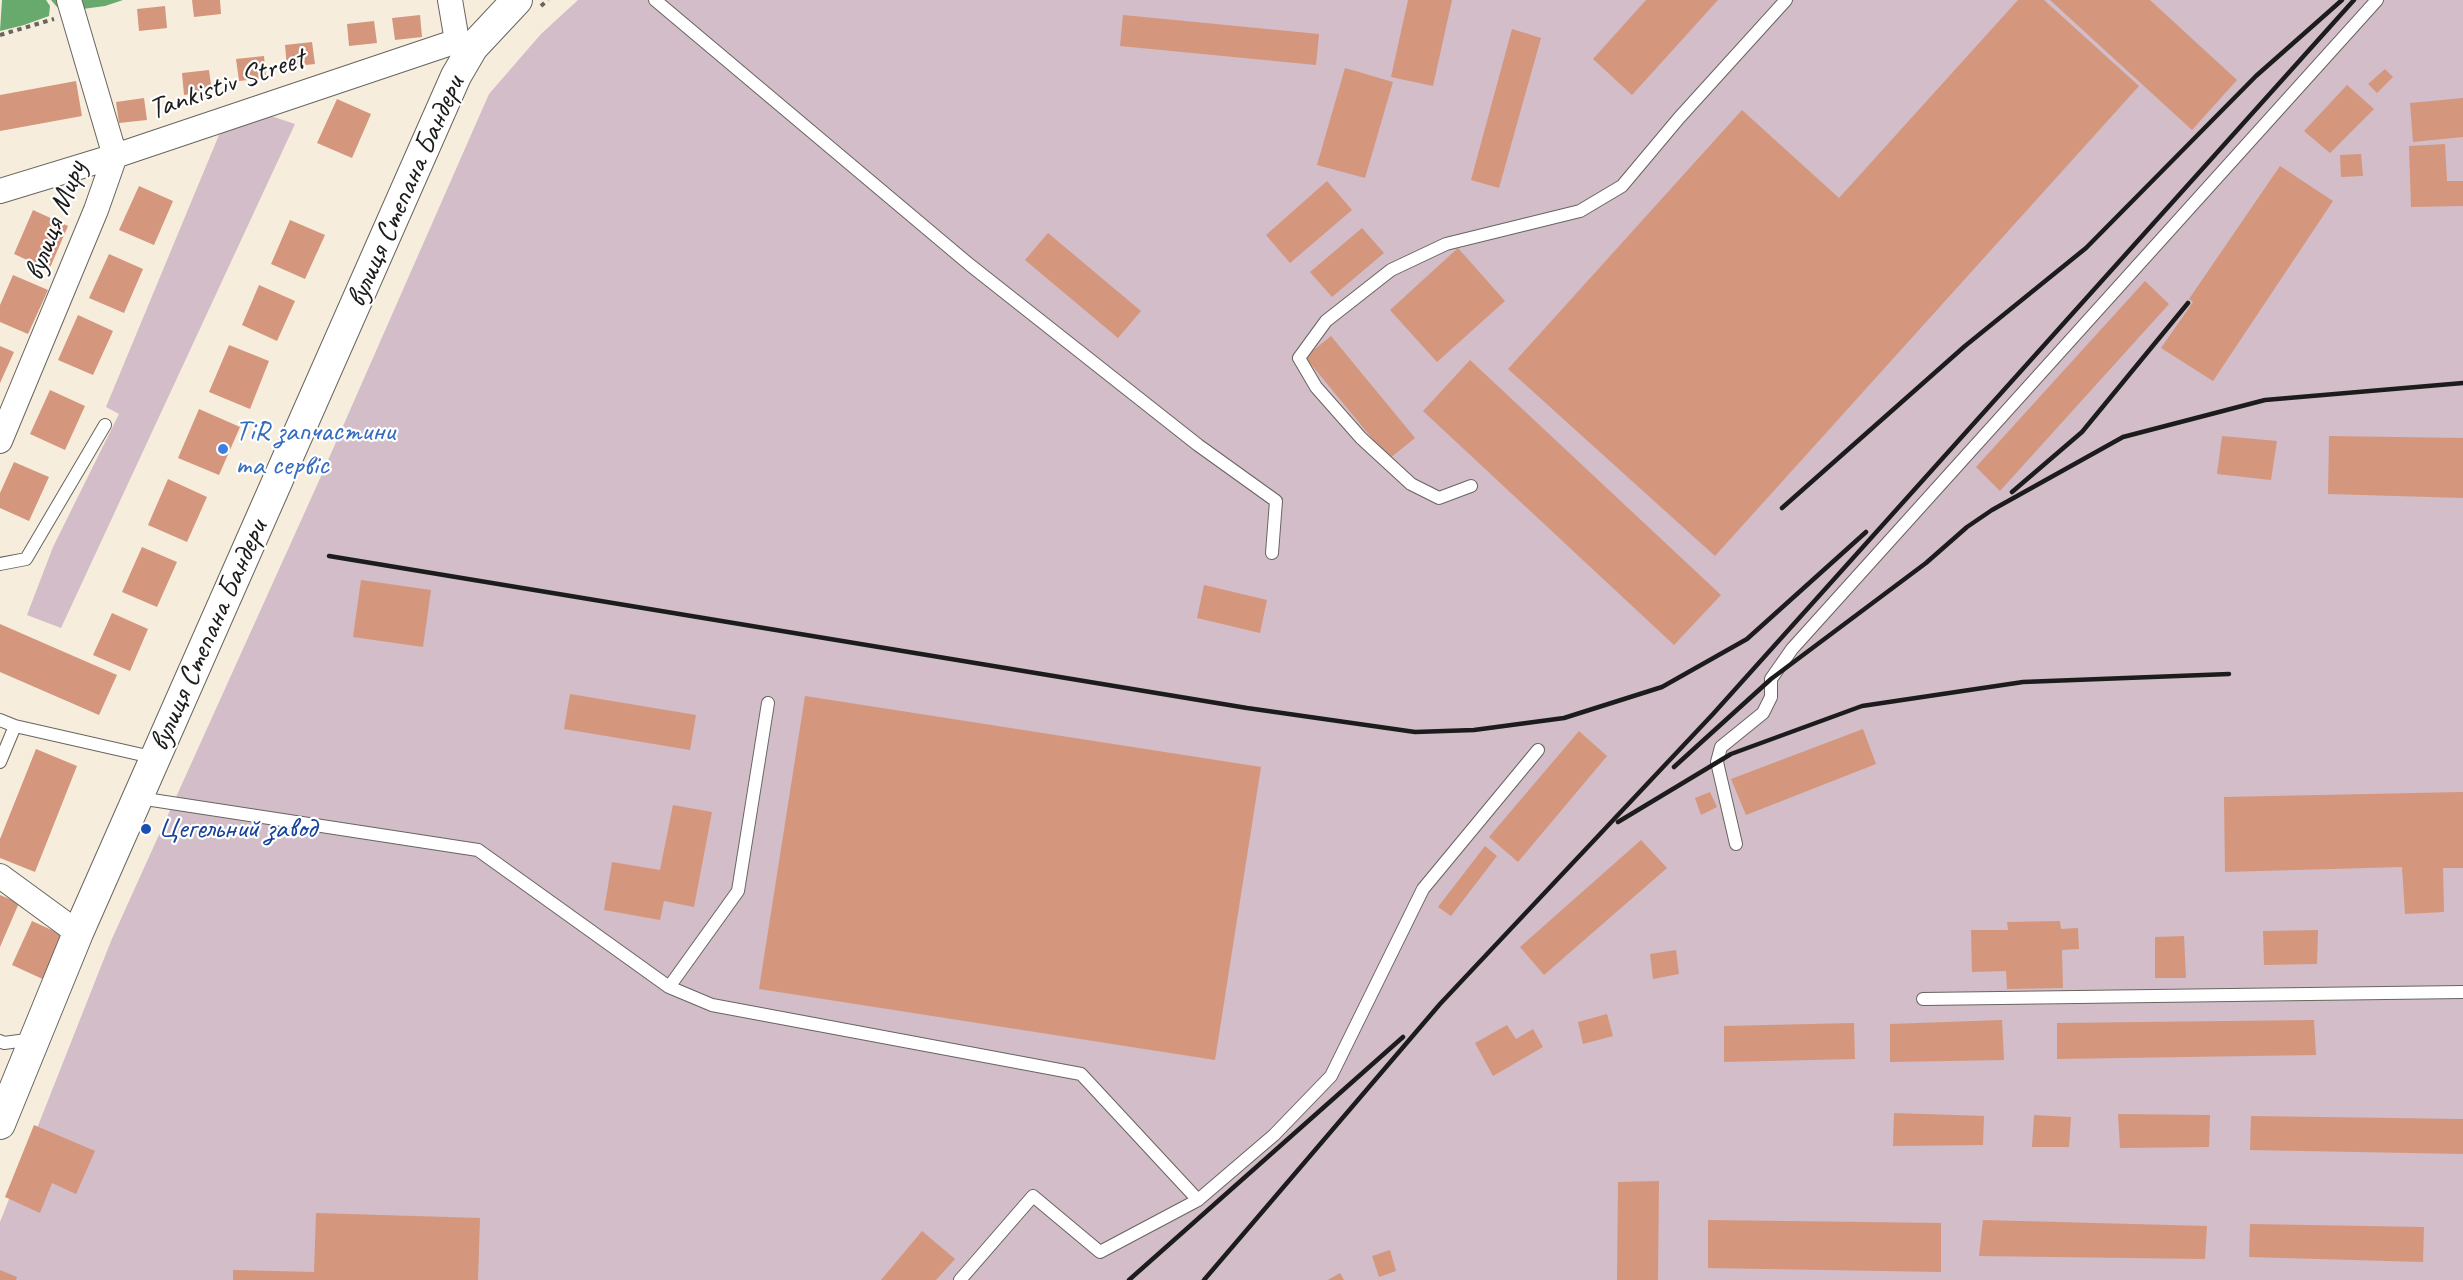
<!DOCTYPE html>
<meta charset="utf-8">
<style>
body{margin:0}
canvas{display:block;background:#f6eddc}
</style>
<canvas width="2463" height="1280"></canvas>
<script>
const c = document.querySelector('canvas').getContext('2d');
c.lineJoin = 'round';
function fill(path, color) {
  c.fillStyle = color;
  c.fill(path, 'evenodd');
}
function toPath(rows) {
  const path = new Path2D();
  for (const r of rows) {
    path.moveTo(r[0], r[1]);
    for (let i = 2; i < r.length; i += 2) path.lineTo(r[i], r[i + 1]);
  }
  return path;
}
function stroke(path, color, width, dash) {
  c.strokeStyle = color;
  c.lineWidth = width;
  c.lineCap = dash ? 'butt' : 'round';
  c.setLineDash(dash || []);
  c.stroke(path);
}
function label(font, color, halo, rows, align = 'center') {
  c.font = font + ' Caveat,sans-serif';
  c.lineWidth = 4.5;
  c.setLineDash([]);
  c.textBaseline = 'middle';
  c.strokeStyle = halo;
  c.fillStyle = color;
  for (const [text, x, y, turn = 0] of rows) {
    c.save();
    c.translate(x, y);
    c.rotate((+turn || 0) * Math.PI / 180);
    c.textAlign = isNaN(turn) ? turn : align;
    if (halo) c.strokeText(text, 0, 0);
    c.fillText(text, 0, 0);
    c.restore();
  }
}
fill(toPath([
 [578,0,2463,0,2463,1280,0,1280,0,1222,111,941,318,483,489,94,541,34],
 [259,112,295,124,61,628,27,615,53,547,119,414,106,407,219,135]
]), '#d2bdc8');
fill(toPath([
 [2,0,46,0,50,6,49,16,24,25,0,31],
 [51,0,123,0,105,6,75,10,57,7]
]), '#68aa6e');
fill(toPath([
 [192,0,220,0,221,14,194,17],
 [1408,0,1452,0,1433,86,1391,77],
 [1646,0,1718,0,1632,95,1593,59],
 [2018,0,2044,0,2139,86,1715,556,1508,369,1742,110,1839,198],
 [2050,0,2150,0,2237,80,2192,130],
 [165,6,167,28,139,31,137,9],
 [420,15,422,37,395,40,392,18],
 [1123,15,1319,34,1316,65,1120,46],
 [374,21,377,43,349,46,347,24],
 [1512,29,1541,38,1499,188,1471,180],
 [312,42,315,64,287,67,285,45],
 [264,56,266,78,239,81,236,59],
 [1345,68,1393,82,1365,178,1317,165],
 [2385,69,2393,77,2377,93,2368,84],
 [209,70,212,92,184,95,182,73],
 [76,81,82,116,0,131,0,95],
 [2347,85,2374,109,2330,153,2304,131],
 [144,98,147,120,119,123,116,102],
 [2463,98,2463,137,2413,142,2410,103],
 [337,99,371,114,352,158,317,143],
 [2445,144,2447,181,2463,181,2463,206,2411,207,2409,146],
 [2361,154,2363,176,2341,177,2340,155],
 [2280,166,2333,201,2213,381,2161,348,2193,302,2189,299],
 [1327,181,1352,210,1290,263,1266,235],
 [139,186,173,201,154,245,119,230],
 [33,210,68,226,49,270,14,254],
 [290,220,325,235,305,279,271,264],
 [1362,228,1384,253,1332,297,1310,272],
 [1048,233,1141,311,1118,338,1025,260],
 [1458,248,1505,301,1437,362,1390,310],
 [109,254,143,269,124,313,89,298],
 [13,275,48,290,28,334,0,322,0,305],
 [2145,281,2169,304,2000,491,1976,467],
 [259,285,295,301,277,341,242,325],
 [78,315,113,331,93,375,58,360],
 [1331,336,1415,438,1389,459,1305,357],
 [229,345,269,361,250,409,209,392],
 [0,346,14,352,0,383],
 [1470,360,1721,595,1674,645,1423,411],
 [50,390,85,406,65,450,30,434],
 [199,409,240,427,219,475,178,458],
 [2222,436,2277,441,2271,480,2217,474],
 [2329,436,2463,438,2463,498,2328,494],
 [14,462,49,477,29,521,0,508,0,493],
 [168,479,207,497,187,542,148,525],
 [142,547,177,562,157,607,122,592],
 [361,580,431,590,423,647,353,637],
 [1204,585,1267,600,1260,633,1197,618],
 [112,613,148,629,130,671,93,655],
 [0,624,117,675,99,715,0,672],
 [570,694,696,715,690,750,564,729],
 [805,696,1261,767,1215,1060,759,989],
 [1863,729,1876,764,1746,815,1731,779],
 [1579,731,1607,756,1518,862,1489,837],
 [36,749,77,766,35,872,0,858,0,839],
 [1710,792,1717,807,1701,815,1695,798],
 [2463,792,2463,868,2443,868,2444,912,2405,914,2402,867,2225,872,2224,797],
 [673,805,712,812,694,907,664,901,660,920,604,910,612,862,660,870],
 [1641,840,1667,868,1544,975,1520,947],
 [1485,846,1497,856,1451,916,1438,907],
 [0,895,19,903,0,947],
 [32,921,67,937,47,981,12,965],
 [2060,921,2061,929,2078,928,2079,949,2062,950,2063,988,2007,989,2006,971,1972,972,1971,930,2008,930,2007,922],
 [2318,930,2317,964,2264,965,2263,931],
 [2184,936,2186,978,2155,978,2155,937],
 [1676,950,1679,974,1653,979,1650,954],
 [1607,1014,1613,1036,1583,1044,1578,1022],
 [2002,1020,2004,1060,1890,1062,1890,1024],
 [2314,1020,2316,1055,2057,1059,2057,1023],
 [1854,1023,1855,1059,1724,1062,1724,1026],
 [1507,1025,1516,1039,1533,1029,1543,1047,1493,1076,1475,1043],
 [1894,1113,1984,1116,1983,1145,1893,1146],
 [2118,1114,2210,1115,2209,1147,2120,1148],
 [2034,1115,2071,1117,2069,1147,2032,1147],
 [2251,1116,2463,1119,2463,1154,2250,1150],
 [34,1125,95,1151,76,1194,52,1183,40,1213,5,1197],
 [1659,1181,1658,1280,1617,1280,1618,1182],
 [316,1213,480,1218,478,1280,233,1280,233,1270,314,1272],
 [1708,1220,1941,1223,1941,1272,1708,1268],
 [1983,1220,2207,1226,2205,1259,1979,1256],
 [2250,1224,2424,1227,2423,1262,2249,1257],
 [922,1231,955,1259,936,1280,881,1280],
 [1390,1250,1396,1271,1379,1277,1372,1256],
 [0,1270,17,1277,16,1280,0,1280],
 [1340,1273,1344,1280,1328,1280]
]), '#d4977d');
const service = toPath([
 [655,0,970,265,1198,445,1276,501,1272,553],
 [1471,486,1439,498,1411,484,1361,438,1316,387,1299,358,1326,321,1391,270,1446,244,1580,211,1622,186,1679,118,1786,0],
 [0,564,26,559,105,425],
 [0,720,15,726,156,758],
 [0,762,15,726],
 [139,798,478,850,669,987,712,1005,1081,1074,1198,1200],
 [1736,844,1717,762,1721,747,1763,713,1771,697,1771,679,1792,649,2377,0],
 [669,987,738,891,768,703],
 [1923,999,2463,992],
 [0,1041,4,1043,34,1039],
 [960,1280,1033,1196,1100,1252,1198,1200,1274,1135,1331,1076,1423,889,1538,750]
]);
const minor = toPath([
 [450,0,457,41],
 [0,191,115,156,457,41,473,47],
 [0,441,96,210,115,156,69,0],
 [0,876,78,933]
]);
const tertiary = toPath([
 [0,1124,78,933,456,76,473,47,517,0]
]);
stroke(service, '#68655f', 14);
stroke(minor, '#68655f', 26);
stroke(tertiary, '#68655f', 32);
stroke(toPath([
 [541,6,548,0],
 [0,35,54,19]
]), '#68655f', 4, [4.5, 4.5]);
stroke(service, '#fff', 12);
stroke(minor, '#fff', 24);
stroke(tertiary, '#fff', 30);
stroke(toPath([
 [2012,492,2082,432,2188,303],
 [1782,508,1965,346,2086,248,2256,76,2342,0],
 [329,556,1247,708,1415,732,1474,730,1564,718,1662,687,1747,639,1866,532],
 [1674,767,1771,679,1926,563,1967,527,1992,510,2123,437,2265,400,2463,383],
 [1618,822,1731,754,1862,706,2023,682,2229,674],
 [1129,1280,1403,1037],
 [1204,1280,1440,1004,1713,714,2354,0]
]), '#1c1c1c', 4.5);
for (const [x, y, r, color] of [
 [223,449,6,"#3f7fe0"],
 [146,829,6,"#1a4fb4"]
]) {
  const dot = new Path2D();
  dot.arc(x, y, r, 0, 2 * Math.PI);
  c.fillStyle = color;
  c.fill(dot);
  stroke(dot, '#fff', 2);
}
label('30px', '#1c1c1c', '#fff', [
 ["Tankistiv Street",227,85,-19],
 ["вулиця Степана Бандери",406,192,-66],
 ["вулиця Миру",56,221,-69],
 ["вулиця Степана Бандери",209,636,-66]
]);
label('30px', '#366cbe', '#fff', [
 ["TiR запчастини",235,432],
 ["та сервіс",235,466]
], 'left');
label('30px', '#164399', '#fff', [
 ["Цегельний завод",158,829]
], 'left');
</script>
